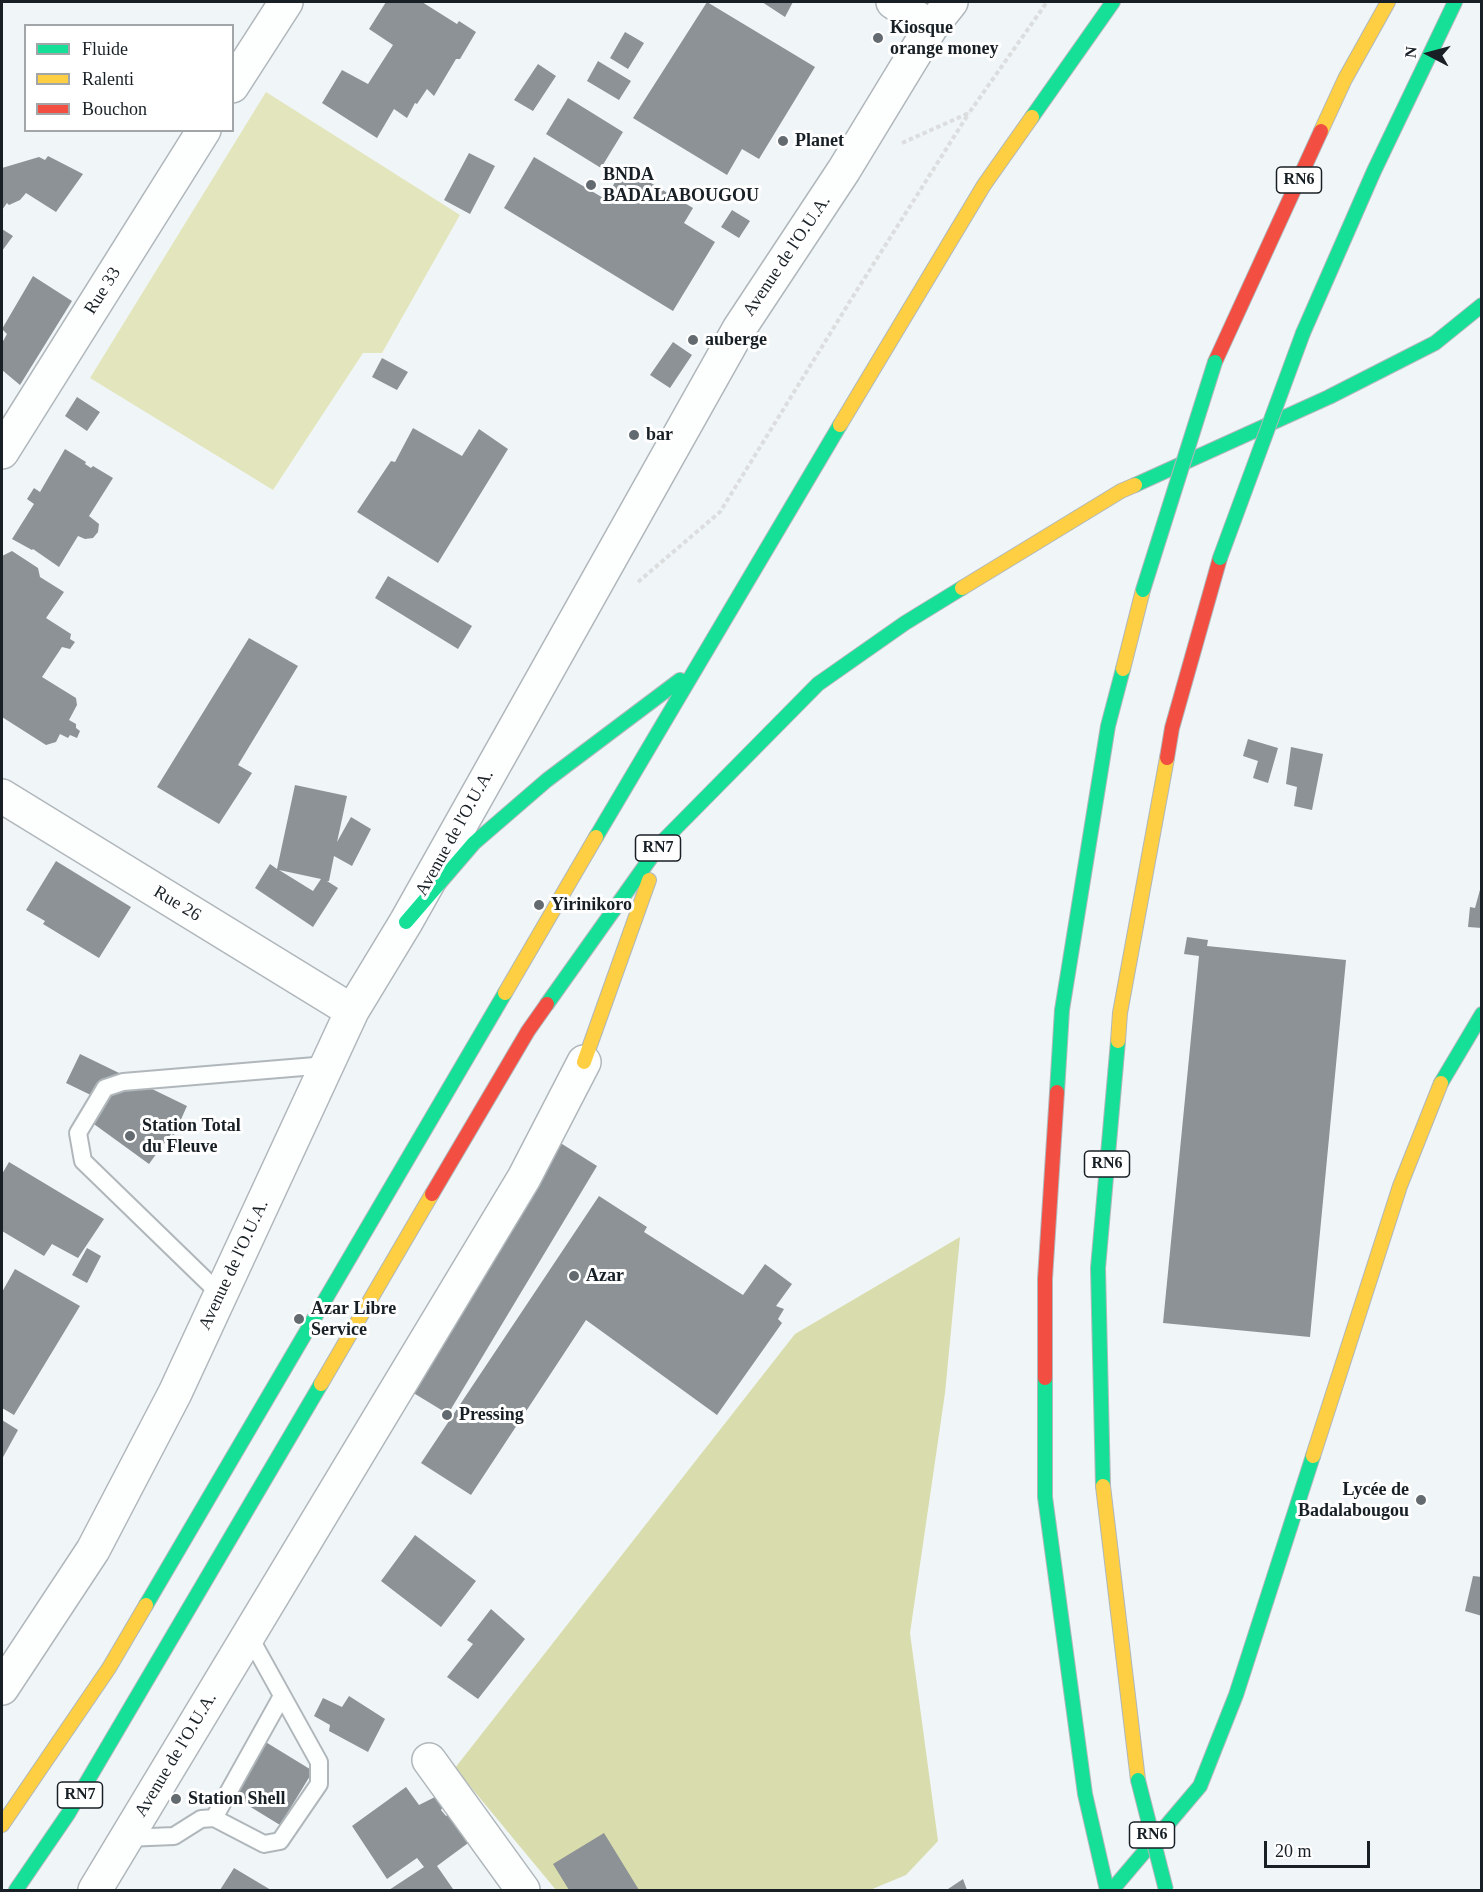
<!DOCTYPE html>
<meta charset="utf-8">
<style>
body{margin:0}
#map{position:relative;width:1483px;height:1892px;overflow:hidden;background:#f0f5f8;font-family:Georgia,serif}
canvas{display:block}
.frame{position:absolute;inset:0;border:3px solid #182026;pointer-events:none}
.legend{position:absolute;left:24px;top:24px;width:210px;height:108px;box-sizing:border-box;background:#fff;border:2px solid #a3a6a8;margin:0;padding:8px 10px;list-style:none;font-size:18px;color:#182026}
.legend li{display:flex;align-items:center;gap:12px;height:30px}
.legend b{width:30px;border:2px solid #a3a6a8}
.north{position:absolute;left:1399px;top:24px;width:60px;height:60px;-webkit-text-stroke:4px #fff;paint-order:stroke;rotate:276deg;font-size:16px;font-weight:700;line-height:24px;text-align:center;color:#182026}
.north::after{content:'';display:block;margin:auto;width:21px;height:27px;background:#182026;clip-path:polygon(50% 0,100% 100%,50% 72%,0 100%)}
.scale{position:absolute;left:1264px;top:1841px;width:106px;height:27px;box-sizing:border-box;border:3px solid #182026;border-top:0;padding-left:8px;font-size:18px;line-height:21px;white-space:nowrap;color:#182026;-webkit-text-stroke:4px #fff;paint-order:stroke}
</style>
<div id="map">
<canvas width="1483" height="1892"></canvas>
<div class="frame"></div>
<ul class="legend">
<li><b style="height:8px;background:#16e098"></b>Fluide</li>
<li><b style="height:8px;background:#ffcf43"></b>Ralenti</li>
<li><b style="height:8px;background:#f24e42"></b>Bouchon</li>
</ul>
<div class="north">N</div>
<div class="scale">20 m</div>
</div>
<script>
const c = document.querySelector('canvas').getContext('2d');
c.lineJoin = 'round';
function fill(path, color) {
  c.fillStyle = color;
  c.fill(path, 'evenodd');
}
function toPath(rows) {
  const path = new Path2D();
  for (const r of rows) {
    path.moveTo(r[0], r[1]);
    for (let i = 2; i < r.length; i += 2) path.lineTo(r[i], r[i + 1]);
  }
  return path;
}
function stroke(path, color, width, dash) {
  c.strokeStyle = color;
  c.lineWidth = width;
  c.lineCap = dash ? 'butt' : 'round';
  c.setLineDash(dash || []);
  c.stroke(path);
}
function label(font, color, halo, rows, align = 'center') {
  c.font = font + ' Georgia,serif';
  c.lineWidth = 6;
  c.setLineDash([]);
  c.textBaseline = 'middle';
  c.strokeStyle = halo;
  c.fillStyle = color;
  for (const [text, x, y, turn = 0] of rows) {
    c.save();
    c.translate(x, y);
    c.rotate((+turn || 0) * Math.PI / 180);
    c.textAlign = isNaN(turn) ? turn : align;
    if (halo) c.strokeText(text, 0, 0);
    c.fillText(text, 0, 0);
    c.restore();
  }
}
fill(toPath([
 [266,92,460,215,382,353,363,353,273,490,90,378]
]), '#e3e6bd');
fill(toPath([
 [960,1237,945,1393,910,1633,938,1841,906,1875,870,1890,556,1890,455,1768,795,1334]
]), '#d9dcac');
fill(toPath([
 [386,2,422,2,457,24,459,21,476,32,460,59,456,59,434,96,427,89,417,104,415,103,407,118,394,109,377,138,322,103,342,70,368,84,393,45,369,29],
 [707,2,815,67,759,159,742,149,727,175,633,118],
 [762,2,793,2,785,17],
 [625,32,644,43,628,69,610,58],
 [598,61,631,81,619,100,587,81],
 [538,64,556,76,533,111,514,100],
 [568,98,623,132,601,168,546,134],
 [469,153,495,166,470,214,444,200],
 [48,156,83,174,56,212,26,193,20,200,9,205,7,203,2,210,2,168,39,157,45,160],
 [534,157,605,199,624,167,693,208,684,223,715,242,673,311,504,208],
 [732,210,750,221,739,238,721,227],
 [2,229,13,236,2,251],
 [33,276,72,301,20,385,2,370,2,343,7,334,2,329],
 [673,342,692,355,670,388,650,375],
 [382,358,408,372,397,390,372,377],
 [77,397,100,412,87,431,65,416],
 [413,428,462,456,479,429,508,449,438,563,357,512,391,461,395,462],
 [65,449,86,462,85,464,91,468,93,466,113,478,89,516,99,524,98,532,93,538,85,539,78,536,59,567,33,549,32,550,12,539,34,504,27,499,34,488,40,492],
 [12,551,38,568,40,577,64,592,46,618,71,634,70,639,75,642,70,649,62,647,42,677,76,698,77,705,69,720,76,724,76,728,80,731,77,738,70,735,68,738,60,734,56,742,46,745,2,717,2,556],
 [388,576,472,626,458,649,375,598],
 [249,638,298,666,238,765,252,773,219,824,157,787],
 [1248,739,1278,748,1268,783,1253,778,1258,761,1243,756],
 [1291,747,1323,754,1312,810,1294,806,1297,787,1286,784],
 [295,785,347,796,337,842,351,817,371,829,352,866,334,856,329,881,327,881,338,888,313,927,255,888,270,864,277,869],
 [279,870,321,879,313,891],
 [56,861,131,907,99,958,43,924,45,921,26,910],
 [1481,886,1482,928,1468,927,1470,907,1475,908],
 [1187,937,1208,940,1207,946,1346,960,1310,1337,1163,1323,1199,956,1184,954],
 [80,1054,187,1106,174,1135,171,1134,149,1164,87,1119,101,1100,66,1083],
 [551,1137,597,1166,448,1414,402,1386],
 [9,1162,104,1219,78,1258,52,1244,44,1256,2,1231,2,1174],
 [599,1196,647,1227,644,1232,743,1295,765,1264,792,1284,776,1306,784,1309,778,1319,782,1323,717,1415,586,1320,471,1495,421,1463],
 [87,1248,101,1256,87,1283,72,1275],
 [15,1269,80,1306,14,1415,2,1408,2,1292],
 [2,1420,18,1430,2,1459],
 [415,1535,476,1581,441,1627,381,1581],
 [1473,1576,1482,1577,1482,1616,1465,1611],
 [491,1609,525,1639,478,1699,447,1677,473,1644,467,1640],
 [349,1696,385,1719,368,1752,329,1731,330,1725,314,1716,323,1698,342,1707],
 [264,1741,313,1771,280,1825,231,1795],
 [406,1787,419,1805,435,1797,441,1797,445,1803,441,1810,446,1816,450,1813,479,1835,437,1866,453,1889,451,1890,389,1890,424,1867,417,1858,387,1879,352,1826],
 [604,1833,639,1890,569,1890,553,1864],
 [234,1868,271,1890,220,1890],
 [963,1879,967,1890,948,1890,948,1889]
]), '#8c9296');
const lane = toPath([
 [220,1294,83,1161,78,1133,105,1088,123,1082,327,1065],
 [214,1818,282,1696],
 [126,1838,174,1836,201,1819,214,1818,264,1844,280,1841,319,1784,319,1762,248,1634]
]);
const street = toPath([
 [893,2,931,27],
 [232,86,286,2],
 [2,452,204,130],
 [2,796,352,1011],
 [2,1688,93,1550,175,1393,352,1011,406,922,739,329,844,170,931,27,951,2],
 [429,1760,523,1890],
 [95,1890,524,1178,584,1062]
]);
const fast = toPath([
 [1032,117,1113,2],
 [1303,333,1374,171,1455,2],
 [1135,485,1329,397,1435,343,1482,305],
 [596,837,840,425],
 [406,922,474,843,547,780,680,680],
 [547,1004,662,842,818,684,905,623,962,588],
 [1441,1083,1482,1014],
 [1057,1092,1062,1010,1108,726,1123,669],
 [1045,1378,1045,1497,1085,1794,1107,1890],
 [1103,1486,1098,1268,1118,1041],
 [146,1605,505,993],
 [16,1890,68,1814,321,1384],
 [1112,1890,1200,1786,1236,1695,1313,1456]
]);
const slow = toPath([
 [1321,131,1345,79,1388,2],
 [840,425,984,185,1032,117],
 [962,588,1121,491,1135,485],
 [1123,669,1143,590],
 [505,993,596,837],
 [1118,1041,1120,1013,1167,758],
 [584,1062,649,880],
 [321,1384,432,1194],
 [1313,1456,1400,1186,1441,1083],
 [1103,1486,1138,1780],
 [2,1825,109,1668,146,1605]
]);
const jam = toPath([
 [1215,362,1321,131],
 [1167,758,1172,728,1220,558],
 [432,1194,528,1031,547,1004],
 [1045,1378,1045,1279,1057,1092]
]);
stroke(lane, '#b0b7bb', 20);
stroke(street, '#b0b7bb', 36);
stroke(fast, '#b0b7bb', 16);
stroke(slow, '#b0b7bb', 16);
stroke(jam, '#b0b7bb', 16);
stroke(toPath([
 [902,143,969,113,1047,2],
 [638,582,720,512,852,298,969,113]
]), '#dcddde', 4, [4.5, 3]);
stroke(lane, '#fdfefe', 16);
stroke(street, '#fdfefe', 33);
stroke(fast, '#16e098', 14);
stroke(slow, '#ffcf43', 14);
stroke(jam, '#f24e42', 14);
const fastBridge = toPath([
 [1220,558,1303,333],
 [1143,590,1215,362],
 [1138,1780,1166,1890]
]);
stroke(fastBridge, '#b0b7bb', 16, []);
stroke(fastBridge, '#16e098', 14);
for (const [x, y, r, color] of [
 [878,38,6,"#646b70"],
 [783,141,6,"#646b70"],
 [591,185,6,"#646b70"],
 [693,340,6,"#646b70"],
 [634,435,6,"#646b70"],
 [539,905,6,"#646b70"],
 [130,1136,6,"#646b70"],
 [574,1276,6,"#646b70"],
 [299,1319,6,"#646b70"],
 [447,1415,6,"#646b70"],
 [1421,1500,6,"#646b70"],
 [176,1799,6,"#646b70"]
]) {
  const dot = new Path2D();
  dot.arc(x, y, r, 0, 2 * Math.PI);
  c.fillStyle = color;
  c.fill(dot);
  stroke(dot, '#fff', 2);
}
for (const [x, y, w] of [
 [1299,180,45],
 [658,848,45],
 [1107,1164,45],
 [80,1795,45],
 [1152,1835,45]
]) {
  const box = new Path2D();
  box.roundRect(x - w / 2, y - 13, w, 26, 4.5);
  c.fillStyle = '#fff';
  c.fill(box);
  stroke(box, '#182026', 1.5);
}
label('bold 16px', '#182026', null, [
 ["RN6",1299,180],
 ["RN7",658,848],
 ["RN6",1107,1164],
 ["RN7",80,1795],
 ["RN6",1152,1835]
]);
label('bold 18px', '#182026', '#fff', [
 ["Kiosque",890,28],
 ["orange money",890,49],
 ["Planet",795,141],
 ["BNDA",603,175],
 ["BADALABOUGOU",603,196],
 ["auberge",705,340],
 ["bar",646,435],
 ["Yirinikoro",551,905],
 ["Station Total",142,1126],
 ["du Fleuve",142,1147],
 ["Azar",586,1276],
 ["Azar Libre",311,1309],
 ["Service",311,1330],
 ["Pressing",459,1415],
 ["Lycée de",1409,1490,"right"],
 ["Badalabougou",1409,1511,"right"],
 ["Station Shell",188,1799]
], 'left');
label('18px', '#182026', '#fff', [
 ["Avenue de l'O.U.A.",787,256,-56],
 ["Rue 33",103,291,-58],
 ["Avenue de l'O.U.A.",455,833,-61],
 ["Rue 26",177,904,31],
 ["Avenue de l'O.U.A.",234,1265,-65],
 ["Avenue de l'O.U.A.",176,1755,-59]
]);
</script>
